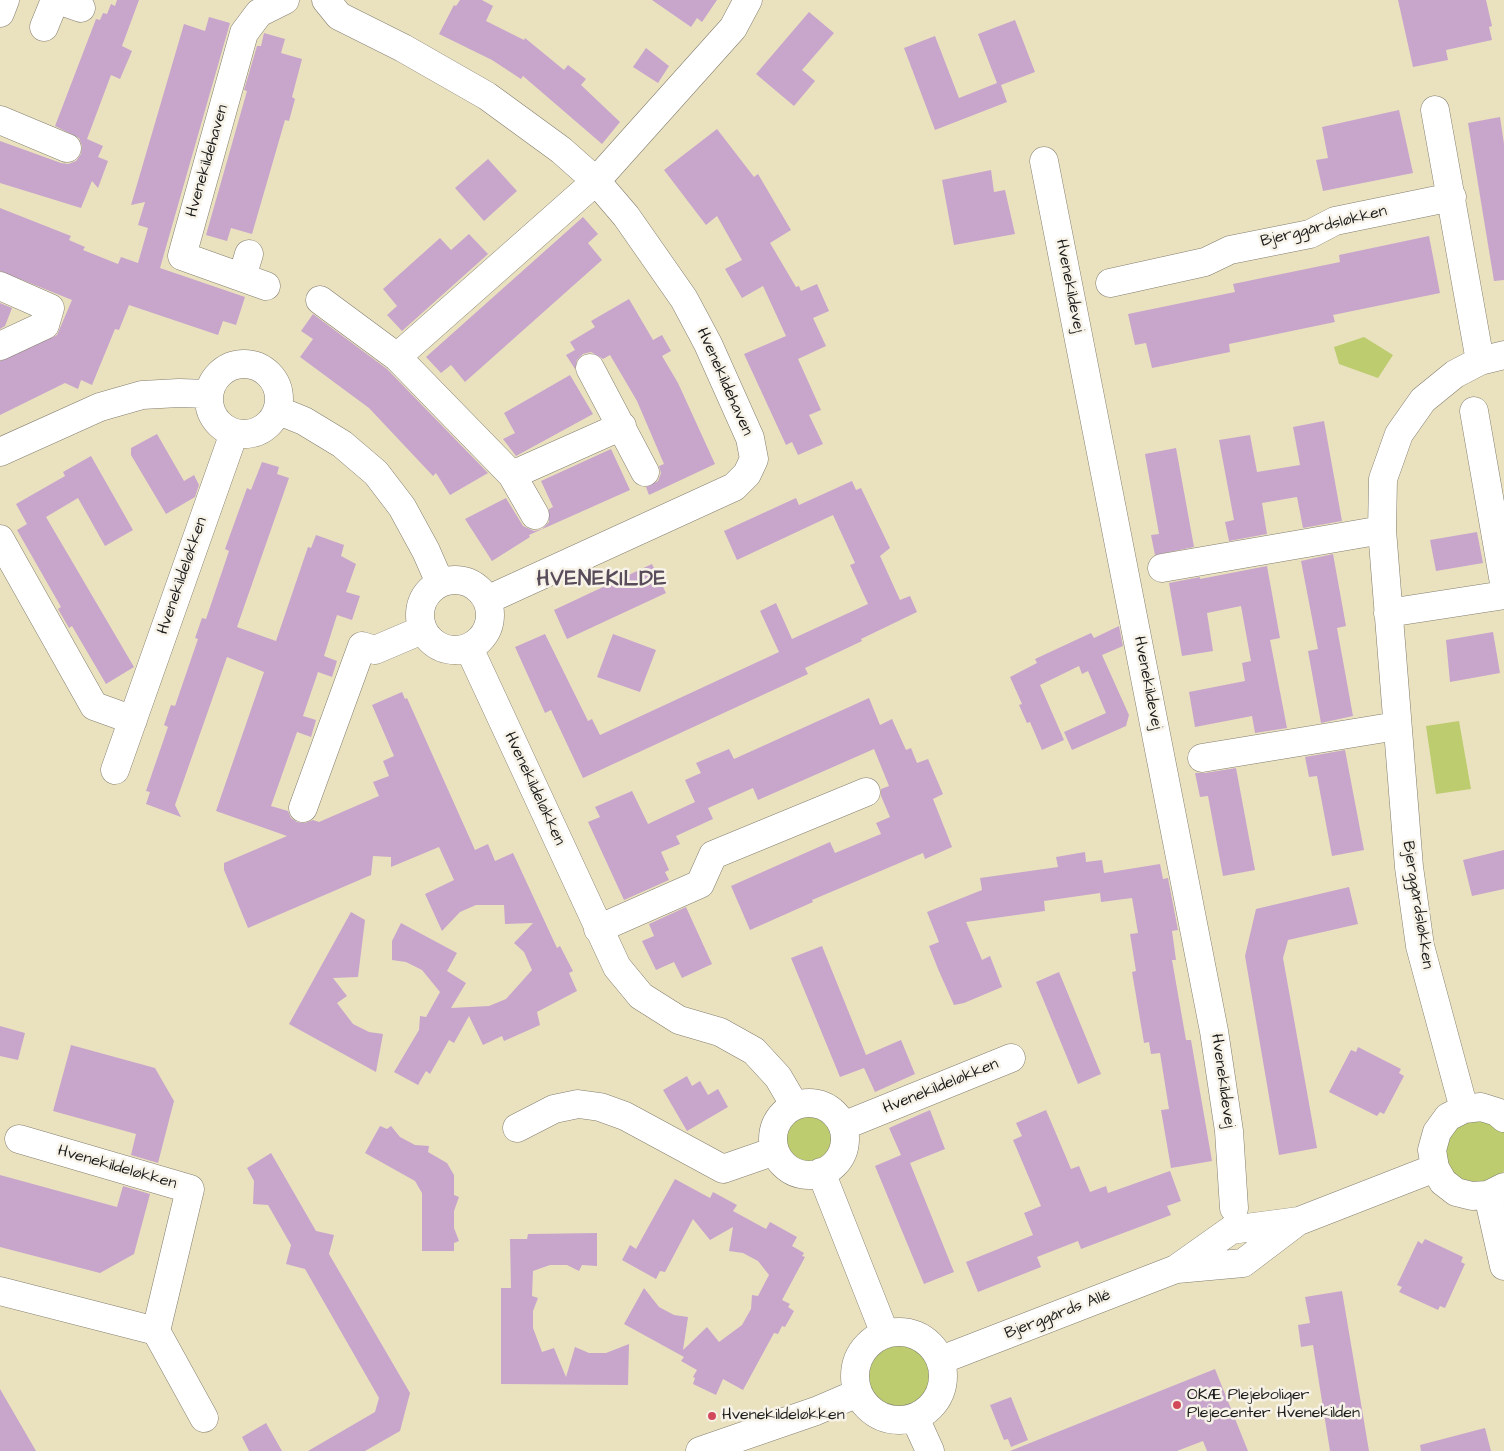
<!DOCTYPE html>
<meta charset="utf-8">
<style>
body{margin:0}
canvas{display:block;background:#eae1bf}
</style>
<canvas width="1504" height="1451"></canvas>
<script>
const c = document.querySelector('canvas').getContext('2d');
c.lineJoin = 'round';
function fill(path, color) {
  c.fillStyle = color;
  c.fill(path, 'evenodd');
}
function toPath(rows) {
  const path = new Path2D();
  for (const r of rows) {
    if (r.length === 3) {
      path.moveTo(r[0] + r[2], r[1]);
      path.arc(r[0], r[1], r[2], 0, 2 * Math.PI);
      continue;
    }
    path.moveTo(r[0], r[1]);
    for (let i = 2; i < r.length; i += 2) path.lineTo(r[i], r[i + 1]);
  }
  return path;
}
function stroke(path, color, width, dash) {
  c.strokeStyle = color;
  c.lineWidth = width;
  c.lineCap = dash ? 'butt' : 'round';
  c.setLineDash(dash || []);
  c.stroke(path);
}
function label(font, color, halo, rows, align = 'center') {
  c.font = font + ' "Architects Daughter",sans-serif';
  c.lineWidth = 5;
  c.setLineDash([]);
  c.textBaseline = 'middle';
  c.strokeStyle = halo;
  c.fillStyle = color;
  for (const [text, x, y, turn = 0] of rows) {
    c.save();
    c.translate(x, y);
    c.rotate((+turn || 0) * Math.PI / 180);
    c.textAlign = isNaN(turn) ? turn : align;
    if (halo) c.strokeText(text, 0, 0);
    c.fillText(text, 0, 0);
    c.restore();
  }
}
fill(toPath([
 [1364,337,1393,355,1378,378,1339,364,1334,347],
 [1459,721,1471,789,1436,794,1426,726],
 [811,1139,25],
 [1475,1118,1496,1125,1504,1132,1504,1171,1495,1181,1469,1186,1446,1166,1444,1142,1451,1131],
 [900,1375,32]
]), '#bccc6f');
fill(toPath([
 [117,0,139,0,122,46,132,51,120,79,111,75,87,139,103,146,98,157,108,161,98,188,92,181,81,208,0,183,0,141,61,163,68,164,76,161,81,154,82,146,79,138,55,126,96,19,100,20,103,13,107,14,111,4,115,6],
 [460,0,482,0,493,6,486,21,524,40,525,38,564,70,568,65,586,79,581,85,620,122,602,144,523,76,521,79,492,60,439,34,454,5,456,6],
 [652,0,717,0,702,22,697,18,691,27],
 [1398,0,1486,0,1492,26,1489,27,1492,40,1446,50,1448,60,1413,67],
 [809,12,834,33,802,70,815,81,794,106,756,74],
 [209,17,230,23,160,268,245,297,236,325,223,321,218,335,129,305,119,330,115,329,92,385,81,380,78,389,65,383,0,415,0,361,57,335,72,300,0,271,0,208,71,236,69,240,85,247,83,250,118,264,121,257,138,263,148,228,138,225,145,202,131,205,184,24,205,31],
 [1015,20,1035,72,1001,85,1007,102,935,130,904,48,935,36,959,98,997,83,978,34],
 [264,33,285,39,281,53,302,59,292,97,295,99,289,121,285,120,252,234,231,228,227,241,206,235,247,91,244,90,257,46,261,46],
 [646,48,669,66,658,83,633,67],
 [1399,110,1413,173,1323,191,1316,160,1328,158,1322,127],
 [1500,117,1504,144,1504,280,1494,281,1468,123],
 [717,129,754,177,758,174,791,230,770,243,796,287,799,286,801,291,817,284,829,311,813,318,826,346,798,359,821,410,809,415,823,444,798,455,792,442,786,445,744,354,786,336,763,286,742,298,725,269,742,260,717,216,706,225,664,170],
 [488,159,517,191,484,221,455,188],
 [991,170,994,192,1005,190,1015,234,954,245,942,180],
 [583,217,598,234,588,243,602,260,465,382,451,365,441,373,426,357],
 [469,234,488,254,402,331,387,315,397,306,383,289,440,238,451,250],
 [1429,236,1440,293,1333,315,1335,322,1229,344,1230,352,1152,368,1146,343,1135,345,1128,314,1235,292,1233,284,1340,262,1339,255],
 [629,299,653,340,662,335,671,351,662,356,678,383,715,464,649,495,646,487,658,481,661,473,659,466,664,464,637,401,620,372,610,355,603,359,591,352,583,354,577,360,575,369,566,355,575,350,570,342,595,327,591,321],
 [0,303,12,308,5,326,0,329],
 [313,314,387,369,488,473,450,495,436,473,433,476,369,408,300,357,313,339,301,331],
 [570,375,593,414,516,456,503,439,515,433,504,413],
 [1324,421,1342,521,1303,528,1297,497,1262,503,1267,534,1229,541,1225,522,1234,520,1219,440,1250,435,1257,472,1300,465,1293,427],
 [157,434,184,481,194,475,199,485,195,497,166,514,131,455,131,448],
 [1176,448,1194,547,1155,555,1151,535,1159,534,1145,454],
 [611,449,630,490,529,535,530,537,492,561,465,519,506,498,523,526,534,531,542,529,549,522,549,509,553,507,541,481],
 [91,456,133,530,105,546,78,498,46,517,134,667,106,684,72,626,69,628,58,609,61,607,17,530,27,524,16,504,65,476,63,472],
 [262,462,279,467,277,474,289,478,237,627,276,641,308,547,311,548,316,535,344,545,341,556,356,564,346,592,360,596,352,620,337,615,324,656,337,661,332,677,318,672,303,716,316,720,311,737,297,732,271,806,288,811,291,818,297,822,305,823,313,820,319,822,379,796,373,782,389,776,383,761,394,756,372,705,402,692,405,699,407,698,475,850,488,844,495,861,513,853,557,948,560,946,573,971,569,973,577,991,537,1012,540,1025,504,1041,502,1036,483,1045,469,1016,454,1043,449,1040,430,1074,426,1071,418,1085,394,1072,419,1030,420,1016,426,1017,440,992,422,970,406,962,392,960,392,941,401,923,457,953,447,971,466,983,451,1008,489,1006,506,999,532,970,524,952,514,943,533,923,505,924,504,905,476,905,460,912,442,931,425,894,454,880,439,847,391,867,391,857,373,856,371,875,248,928,224,870,224,863,287,836,216,811,264,672,227,657,175,805,181,817,146,804,150,792,146,791,168,727,164,725,171,705,175,706,198,639,195,638,202,618,206,619,229,551,225,549,247,488,251,490],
 [852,481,856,490,861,488,890,548,880,556,900,600,910,596,917,612,861,639,862,641,805,668,808,674,583,778,551,710,545,713,515,647,545,634,588,721,592,719,600,735,779,652,760,611,776,603,792,639,868,604,850,565,855,563,833,515,737,560,724,531,796,498,799,505],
 [1477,532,1483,563,1436,571,1430,540],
 [1333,554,1346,626,1337,628,1353,716,1321,723,1308,651,1318,649,1301,561],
 [652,564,666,593,567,639,554,610],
 [1267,566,1280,638,1270,640,1287,728,1255,733,1252,716,1195,727,1189,692,1245,681,1242,663,1251,661,1241,606,1207,613,1213,651,1182,656,1169,583,1200,577,1200,579],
 [1119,626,1123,646,1102,655,1129,715,1126,726,1072,750,1064,732,1106,713,1088,671,1082,674,1079,666,1040,685,1064,740,1042,750,1030,722,1027,723,1019,705,1022,704,1010,677,1037,663,1035,659,1091,633,1094,638],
 [1493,632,1500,673,1450,682,1446,640],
 [613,634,656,650,640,692,597,677],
 [869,698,880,725,892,719,906,750,911,748,917,763,928,759,943,794,933,799,952,847,925,859,923,853,812,900,813,902,750,930,731,886,830,842,835,853,881,834,876,823,890,817,881,796,881,789,889,786,874,749,758,800,753,788,708,808,713,819,676,836,680,844,661,852,669,870,665,872,669,880,624,900,588,822,600,817,595,807,632,791,648,824,695,802,685,780,701,773,696,763,729,749,734,759],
 [1345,750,1364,850,1332,856,1317,776,1309,777,1305,757],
 [1236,768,1255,870,1223,876,1208,796,1200,797,1195,773,1205,773],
 [1504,850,1504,889,1472,896,1463,860],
 [1085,852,1086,862,1102,860,1104,873,1160,864,1163,879,1168,878,1178,930,1172,931,1176,960,1172,960,1186,1040,1191,1040,1212,1161,1171,1168,1161,1110,1169,1109,1160,1053,1151,1054,1149,1042,1144,1043,1132,972,1136,971,1130,934,1138,933,1132,898,1101,902,1100,893,1044,901,1045,911,966,922,982,960,990,956,1002,987,964,1003,954,1005,938,969,929,946,939,942,927,912,982,890,980,878,1058,867,1056,857],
 [1349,887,1358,924,1288,940,1283,958,1317,1148,1279,1155,1245,956,1256,909],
 [686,907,712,964,682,978,674,962,656,970,642,941,654,936,649,924],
 [351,912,365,920,358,977,333,978,347,996,337,1003,353,1024,369,1032,383,1034,376,1072,289,1024],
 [822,946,866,1055,901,1040,915,1074,875,1092,864,1068,840,1077,791,958],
 [1059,972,1101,1074,1078,1084,1036,982],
 [0,1026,25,1033,18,1060,0,1056],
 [71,1045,155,1068,174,1101,158,1163,131,1155,136,1134,53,1111],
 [1358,1047,1401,1069,1399,1073,1404,1076,1384,1114,1380,1112,1377,1116,1329,1092,1351,1050,1356,1052],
 [687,1076,692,1086,700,1081,708,1095,718,1089,728,1107,687,1131,663,1090],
 [930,1110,945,1149,910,1163,954,1272,924,1284,875,1166,901,1155,889,1128],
 [1046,1110,1071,1169,1079,1166,1090,1192,1106,1186,1108,1193,1170,1171,1181,1201,1167,1206,1171,1215,1081,1249,1078,1241,1037,1257,1041,1267,978,1292,966,1262,1033,1235,1024,1213,1041,1206,1013,1140,1022,1136,1016,1123],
 [380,1126,387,1129,391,1126,400,1137,415,1145,429,1146,428,1152,447,1163,454,1175,454,1195,459,1197,454,1211,454,1228,459,1241,454,1243,454,1251,422,1251,422,1193,415,1181,365,1153],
 [271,1153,316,1231,334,1235,329,1254,410,1393,400,1431,365,1451,308,1451,375,1412,379,1398,305,1269,286,1264,291,1245,268,1205,253,1204,254,1181,247,1168],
 [0,1175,117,1207,123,1186,150,1194,134,1254,100,1273,0,1247],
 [675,1179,710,1198,713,1192,737,1205,733,1211,766,1229,770,1222,797,1237,792,1246,804,1253,802,1256,805,1257,782,1300,790,1304,788,1307,794,1311,785,1327,782,1326,778,1334,774,1333,743,1390,723,1379,716,1395,693,1384,695,1378,693,1377,697,1370,681,1361,684,1357,624,1324,644,1288,659,1307,674,1315,688,1317,683,1350,707,1327,719,1342,742,1325,751,1309,752,1295,758,1296,769,1275,758,1261,743,1253,729,1251,733,1227,710,1240,693,1219,665,1272,660,1271,656,1279,622,1260,630,1245,636,1249],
 [597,1233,597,1266,582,1265,579,1271,567,1265,550,1265,533,1271,532,1296,538,1298,533,1311,533,1328,542,1352,554,1348,566,1377,575,1347,589,1353,606,1353,629,1344,628,1385,501,1384,501,1288,511,1288,510,1239,527,1239,528,1234],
 [1425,1239,1463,1257,1461,1262,1465,1264,1445,1308,1440,1306,1438,1310,1399,1292,1402,1287,1397,1285,1418,1241,1422,1244],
 [1342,1291,1369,1451,1330,1451,1313,1345,1301,1347,1298,1325,1310,1323,1305,1297],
 [1215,1369,1248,1451,1207,1451,1203,1441,1177,1451,1010,1451],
 [0,1389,36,1451,0,1451],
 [1011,1397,1028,1440,1011,1447,1008,1439,1004,1440,990,1405],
 [266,1423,282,1451,249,1451,242,1437],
 [1485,1428,1491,1451,1421,1451,1420,1445]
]), '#c8a6cc');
const minor = toPath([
 [58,0,81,8],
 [326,0,339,16,403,48,487,96,561,150,596,181,626,216,684,299,708,344,750,438,754,459,747,474,734,487,487,600],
 [0,13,5,0],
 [44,27,55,0],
 [1435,110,1480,361],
 [0,120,67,148],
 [1044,161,1214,1031,1229,1131,1234,1208],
 [242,277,249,254],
 [1110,283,1205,262,1230,250,1310,234,1335,221,1452,197],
 [0,286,50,308,45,325,0,346],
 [266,286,182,256,244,33,259,13,285,0],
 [320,300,397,357,512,475,535,515],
 [397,357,596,181,733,28,748,0],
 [244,399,35],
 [590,368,645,472],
 [277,410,304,421,342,444,376,473,402,507,426,551,440,583],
 [1474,411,1504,583],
 [0,452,100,407,142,395,179,393,209,394],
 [512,475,622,426],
 [0,539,94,706,133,720],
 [1162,568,1382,530],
 [455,615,35],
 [1388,613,1504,595],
 [469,648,617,967,641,996,679,1020,720,1032,754,1051,778,1077,795,1106],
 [1202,758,1397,726],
 [115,770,234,433],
 [303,808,362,646,375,650,422,630],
 [598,929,700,884,713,855,866,792],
 [809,1139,36],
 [1464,1109,1420,946,1409,867,1382,530,1383,479,1399,434,1423,400,1455,374,1480,361,1504,355],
 [1504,1118,1497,1112,1481,1107,1464,1109,1448,1117,1437,1132,1432,1150,1435,1168,1443,1182,1456,1192,1472,1196,1488,1195,1504,1187],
 [843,1126,1011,1058],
 [517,1128,554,1109,578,1104,600,1107,625,1116,723,1169,775,1151],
 [19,1139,190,1189,156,1331,204,1418],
 [821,1172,885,1334],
 [1488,1195,1504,1266],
 [1177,1269,1243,1263,1297,1222],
 [0,1291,156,1331],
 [899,1376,44],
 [941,1360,1176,1269,1231,1230,1299,1221,1435,1168],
 [915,1418,930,1451],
 [700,1451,816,1411,858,1393]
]);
stroke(minor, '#837e6e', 29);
stroke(minor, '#fff', 28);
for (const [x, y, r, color] of [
 [1177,1405,5,"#d1495b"],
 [712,1416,5,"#d1495b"]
]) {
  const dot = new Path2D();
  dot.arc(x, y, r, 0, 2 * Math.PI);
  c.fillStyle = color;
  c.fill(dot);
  stroke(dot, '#f7f3e8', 2);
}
label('16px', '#1c1c1c', '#f7f3e8', [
 ["Hvenekildehaven",208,161,-74],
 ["Bjerggårdsløkken",1324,227,-14],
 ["Hvenekildevej",1069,286,79],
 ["Hvenekildehaven",724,382,66],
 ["Hvenekildeløkken",183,576,-71],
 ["Hvenekildevej",1147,683,79],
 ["Hvenekildeløkken",534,789,65],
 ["Bjerggårdsløkken",1417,905,81],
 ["Hvenekildevej",1222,1081,82],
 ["Hvenekildeløkken",941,1087,-22],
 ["Hvenekildeløkken",117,1168,16],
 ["Bjerggårds Allé",1058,1315,-21]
]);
label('16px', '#1c1c1c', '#f7f3e8', [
 ["OKÆ Plejeboliger",1187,1396],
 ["Plejecenter Hvenekilden",1187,1414],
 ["Hvenekildeløkken",722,1416]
], 'left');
c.letterSpacing = '1px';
label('bold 21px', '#584c5a', '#f7f3e8', [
 ["HVENEKILDE",602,581]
]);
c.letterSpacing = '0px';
</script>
